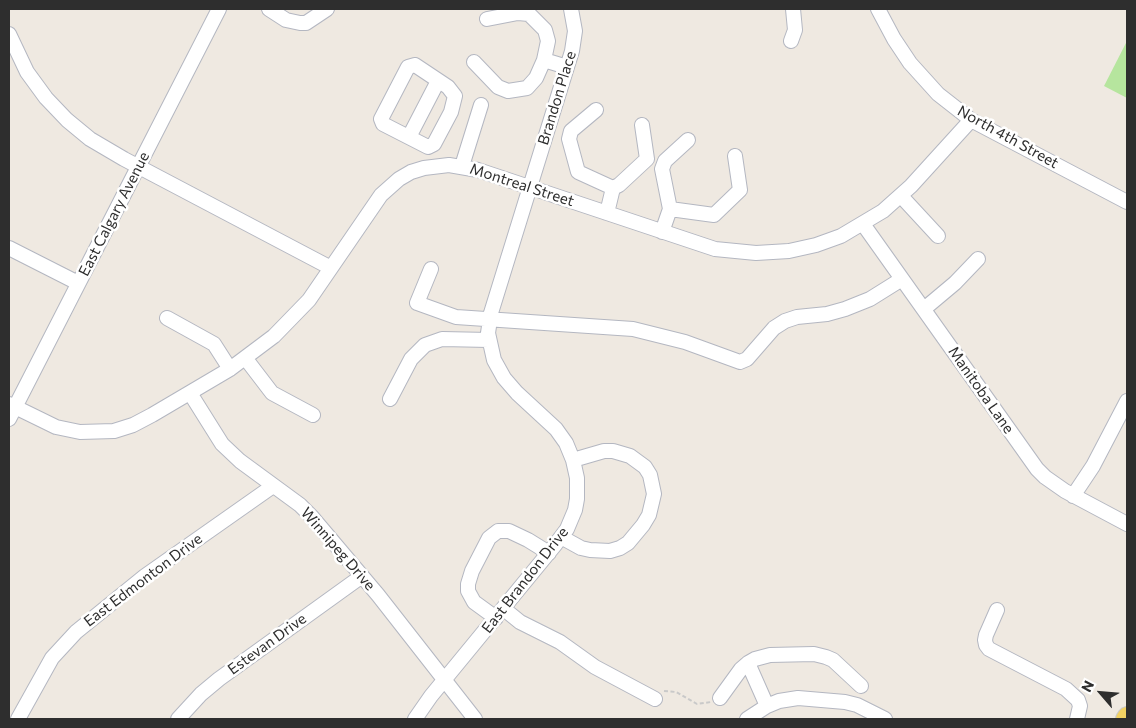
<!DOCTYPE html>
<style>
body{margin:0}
#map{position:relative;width:1136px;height:728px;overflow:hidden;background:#efe9e1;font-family:Commissioner,sans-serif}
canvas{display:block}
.frame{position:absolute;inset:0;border:10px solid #2e2e2e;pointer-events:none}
.north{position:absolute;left:1076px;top:668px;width:50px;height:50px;-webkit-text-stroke:4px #fff;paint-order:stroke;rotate:297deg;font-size:14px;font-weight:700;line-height:20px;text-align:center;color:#2e2e2e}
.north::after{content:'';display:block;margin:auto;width:18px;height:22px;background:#2e2e2e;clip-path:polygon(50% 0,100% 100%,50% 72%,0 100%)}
</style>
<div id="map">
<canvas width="1136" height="728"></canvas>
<div class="frame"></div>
<div class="north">N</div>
</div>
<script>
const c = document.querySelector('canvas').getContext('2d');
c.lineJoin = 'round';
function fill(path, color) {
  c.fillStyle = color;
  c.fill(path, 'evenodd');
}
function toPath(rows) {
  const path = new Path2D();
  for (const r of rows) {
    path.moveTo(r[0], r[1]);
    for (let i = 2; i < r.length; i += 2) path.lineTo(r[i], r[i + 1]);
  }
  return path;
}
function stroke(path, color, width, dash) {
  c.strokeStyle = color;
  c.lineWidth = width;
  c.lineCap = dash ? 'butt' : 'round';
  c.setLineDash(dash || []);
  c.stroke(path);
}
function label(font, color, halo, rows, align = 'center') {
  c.font = font + ' Commissioner,sans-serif';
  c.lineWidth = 5;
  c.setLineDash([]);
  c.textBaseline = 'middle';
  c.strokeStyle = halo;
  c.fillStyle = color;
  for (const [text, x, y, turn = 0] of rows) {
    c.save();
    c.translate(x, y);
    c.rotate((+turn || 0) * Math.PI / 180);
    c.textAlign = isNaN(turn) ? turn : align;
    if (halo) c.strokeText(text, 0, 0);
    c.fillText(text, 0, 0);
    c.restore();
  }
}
fill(toPath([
 [1127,41,1127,98,1104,86]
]), '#b6e59e');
const minor = toPath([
 [269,9,286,20,300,23,306,23,327,9],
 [878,9,894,39,910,63,938,94,961,112,971,120,1127,202],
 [9,34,27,72,46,98,67,120,90,139,124,159,331,268],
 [791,41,795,30,793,9],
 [544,60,567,67],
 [474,62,498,87,508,91,527,88,536,78,544,60,548,41,545,30,529,14,518,13,487,19],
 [415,65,448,87,455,96,451,112,434,144,428,147,383,124,381,119,408,67,415,65],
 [596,110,571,131,569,139,578,172,613,188],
 [409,137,438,81],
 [462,166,481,105],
 [901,196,938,236],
 [670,209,714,215,740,190,735,156],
 [607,213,613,188,619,185,647,159,642,125],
 [863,224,1037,469,1045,477,1065,491,1127,524],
 [662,232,670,209,662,169,665,161,688,140],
 [9,248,78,283],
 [431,269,417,303,456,317,633,329,685,342,740,362,747,359,774,328,785,321,797,317,827,314,845,309,870,299,902,279],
 [924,309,955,283,978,259],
 [167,318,214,344,230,369],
 [246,359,272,393,313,415],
 [190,393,222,444,240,461,300,505,312,517,378,595,475,719],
 [390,399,411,359,425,345,442,339,489,340],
 [9,404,56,427,80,432,114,431,133,425,152,415,230,369,274,336,309,300,381,195,399,179,411,172,424,168,449,165,478,170,715,249,756,253,789,251,816,245,841,236,883,211,911,186,971,120],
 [9,419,219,9],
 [1073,496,1093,466,1127,401],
 [561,537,581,548,590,550,610,551,620,548,628,543,643,525,649,515,654,494,650,475,645,467,630,456,613,451,604,451,573,460],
 [504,609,520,622,560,642,595,667,655,699],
 [997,610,986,635,985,640,986,645,989,649,1066,689,1078,700,1080,706,1077,719],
 [496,618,474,602,468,591,468,584,472,571,489,538,498,531,509,531,528,540,549,553],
 [748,663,767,706],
 [720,698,741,669,748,663,755,659,770,655,814,654,826,657,833,660,861,686],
 [18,719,52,658,76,632,145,576,273,486],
 [178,719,201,694,219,679,362,576],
 [415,719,431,696,555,545,567,529,575,510,577,499,577,478,573,460,566,443,556,429,517,393,504,378,494,360,488,333,491,313,572,51,575,31,571,9],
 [747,719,767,706,779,701,798,698,845,702,857,705,885,719]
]);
const major = toPath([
 [1125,719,1127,716]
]);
stroke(minor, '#b4b7c1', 16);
stroke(major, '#c9c9c9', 20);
stroke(toPath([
 [664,691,676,692,697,704,711,702]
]), '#c9c9c9', 2, [4, 2.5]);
stroke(minor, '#fff', 14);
stroke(major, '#f2d163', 18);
label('15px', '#2e2e2e', '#fff', [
 ["Brandon Place",557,98,-73],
 ["North 4th Street",1008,137,29],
 ["Montreal Street",522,185,18],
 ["East Calgary Avenue",114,214,-63],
 ["Manitoba Lane",981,390,55],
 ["Winnipeg Drive",338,549,49],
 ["East Edmonton Drive",143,580,-37],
 ["East Brandon Drive",525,580,-52],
 ["Estevan Drive",267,644,-36]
]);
</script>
